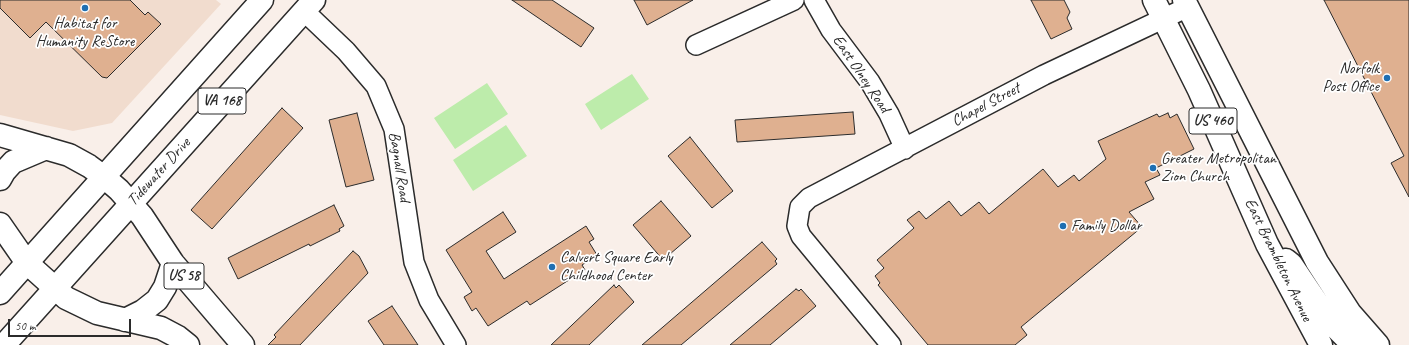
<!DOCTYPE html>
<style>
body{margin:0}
#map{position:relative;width:1409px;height:345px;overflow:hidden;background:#f9efe9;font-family:Caveat,sans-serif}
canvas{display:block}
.scale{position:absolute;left:8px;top:319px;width:123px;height:18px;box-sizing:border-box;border:2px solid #2b2b2b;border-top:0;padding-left:5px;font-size:12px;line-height:14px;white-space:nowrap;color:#2b2b2b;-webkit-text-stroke:3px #fff;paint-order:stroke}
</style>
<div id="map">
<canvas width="1409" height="345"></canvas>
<div class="scale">50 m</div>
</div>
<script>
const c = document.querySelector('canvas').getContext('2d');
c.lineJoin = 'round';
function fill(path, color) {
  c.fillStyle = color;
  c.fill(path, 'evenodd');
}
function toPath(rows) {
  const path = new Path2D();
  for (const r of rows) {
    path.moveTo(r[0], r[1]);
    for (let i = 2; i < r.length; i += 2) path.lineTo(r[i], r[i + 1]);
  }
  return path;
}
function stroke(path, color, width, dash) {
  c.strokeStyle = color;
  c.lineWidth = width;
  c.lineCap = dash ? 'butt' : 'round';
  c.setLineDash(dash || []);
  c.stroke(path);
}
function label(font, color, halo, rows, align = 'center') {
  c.font = font + ' Caveat,sans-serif';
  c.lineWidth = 3.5;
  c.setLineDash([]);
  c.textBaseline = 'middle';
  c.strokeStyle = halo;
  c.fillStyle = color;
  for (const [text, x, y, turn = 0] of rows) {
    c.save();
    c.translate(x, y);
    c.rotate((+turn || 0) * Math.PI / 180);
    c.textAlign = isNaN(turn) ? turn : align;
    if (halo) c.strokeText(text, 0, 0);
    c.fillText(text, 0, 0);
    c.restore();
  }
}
fill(toPath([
 [0,0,216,0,221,4,112,123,73,131,0,115]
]), '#f1dcce');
fill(toPath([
 [632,74,649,99,601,130,585,104],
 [487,83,508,114,455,149,434,118],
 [506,125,527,156,473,191,453,160]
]), '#bdecab');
const building = toPath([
 [0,0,130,0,145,15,148,12,161,24,107,78,102,77,46,22,30,38,0,8,0,0],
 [512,0,552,0,594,28,581,47,512,0],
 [634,0,693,0,647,25,634,0],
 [1031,0,1064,0,1070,12,1067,18,1072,29,1051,39,1031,0],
 [1324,0,1409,0,1409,197,1391,163,1404,156,1324,0],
 [282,108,303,128,212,229,191,210,282,108],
 [853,112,855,134,737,142,735,120,853,112],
 [357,113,374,180,346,187,329,120,357,113],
 [1168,113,1170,118,1177,114,1194,149,1156,168,1160,175,1145,182,1154,199,1129,212,1142,227,1021,327,1027,335,1015,345,928,345,878,285,880,283,875,276,884,268,877,260,914,228,907,220,919,211,926,219,949,201,961,216,979,202,989,214,1043,169,1058,187,1074,175,1079,181,1106,159,1098,141,1157,114,1159,117,1168,113],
 [690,137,733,191,712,208,668,156,690,137],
 [661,201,691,236,663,260,633,225,661,201],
 [334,205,344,226,339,229,340,231,310,246,309,244,238,279,228,258,334,205],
 [503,212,516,232,486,251,504,279,586,226,594,239,589,242,597,255,582,265,585,270,572,278,530,305,527,301,488,326,476,308,472,311,464,297,472,292,446,250,503,212],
 [762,242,777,259,775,261,777,264,681,345,642,345,762,242],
 [353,251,359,256,368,273,300,345,268,345,276,337,274,335,353,251],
 [614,285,616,288,619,285,634,302,589,345,551,345,614,285],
 [796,289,799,291,801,289,816,306,770,345,730,345,796,289],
 [392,306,418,345,384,345,368,321,392,306]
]);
fill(building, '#dfb090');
stroke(building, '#2b2b2b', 1);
const minor = toPath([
 [814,0,831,30,870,82,889,114,905,149],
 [304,11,346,51,376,86,394,129,414,262,429,300,456,345],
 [696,45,794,0],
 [891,345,801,236,797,226,800,207,809,198,1044,75,1188,7]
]);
const primary = toPath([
 [1154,0,1199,90,1267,244,1321,345],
 [1184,0,1317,262,1350,313,1378,345],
 [0,135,69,155,89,166,104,177,119,190,142,216,173,263,243,345],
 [0,179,4,172,13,162,46,148],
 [0,224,27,263,66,298,97,313,161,328,178,337,188,345],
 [1286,260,1291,264,1330,322,1353,345],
 [125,320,143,311,157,300,165,287,173,263]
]);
const trunk = toPath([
 [0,293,262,0],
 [4,345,314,0]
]);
stroke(minor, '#2b2b2b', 22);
stroke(primary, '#2b2b2b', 25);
stroke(trunk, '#2b2b2b', 25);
stroke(minor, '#fff', 19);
stroke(primary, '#fff', 22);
stroke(trunk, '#fff', 22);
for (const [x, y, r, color] of [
 [85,8,4,"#1f6fb2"],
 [1387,78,4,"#1f6fb2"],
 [1153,168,4,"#1f6fb2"],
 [1063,226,4,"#1f6fb2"],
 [552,267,4,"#1f6fb2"]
]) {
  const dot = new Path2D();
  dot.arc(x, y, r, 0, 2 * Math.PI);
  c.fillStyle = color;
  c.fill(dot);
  stroke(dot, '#fff', 1.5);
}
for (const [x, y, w] of [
 [222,101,48],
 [1213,121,48],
 [184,276,40]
]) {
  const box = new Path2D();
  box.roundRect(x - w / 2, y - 13, w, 26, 3);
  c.fillStyle = '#fff';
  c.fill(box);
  stroke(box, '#2b2b2b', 1);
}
label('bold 15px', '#2b2b2b', null, [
 ["VA 168",222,101],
 ["US 460",1213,121],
 ["US 58",184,276]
]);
label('16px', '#2b2b2b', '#fff', [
 ["Habitat for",85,24,"center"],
 ["Humanity ReStore",85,42,"center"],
 ["Norfolk",1379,69,"right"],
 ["Post Office",1379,87,"right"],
 ["Greater Metropolitan",1161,159],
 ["Zion Church",1161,177],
 ["Family Dollar",1071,226],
 ["Calvert Square Early",560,258],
 ["Childhood Center",560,276]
], 'left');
label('16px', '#2b2b2b', '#fff', [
 ["East Olney Road",861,74,56],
 ["Chapel Street",986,105,-28],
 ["Bagnall Road",399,167,81],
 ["Tidewater Drive",159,172,-48],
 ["East Brambleton Avenue",1278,260,64]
]);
</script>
